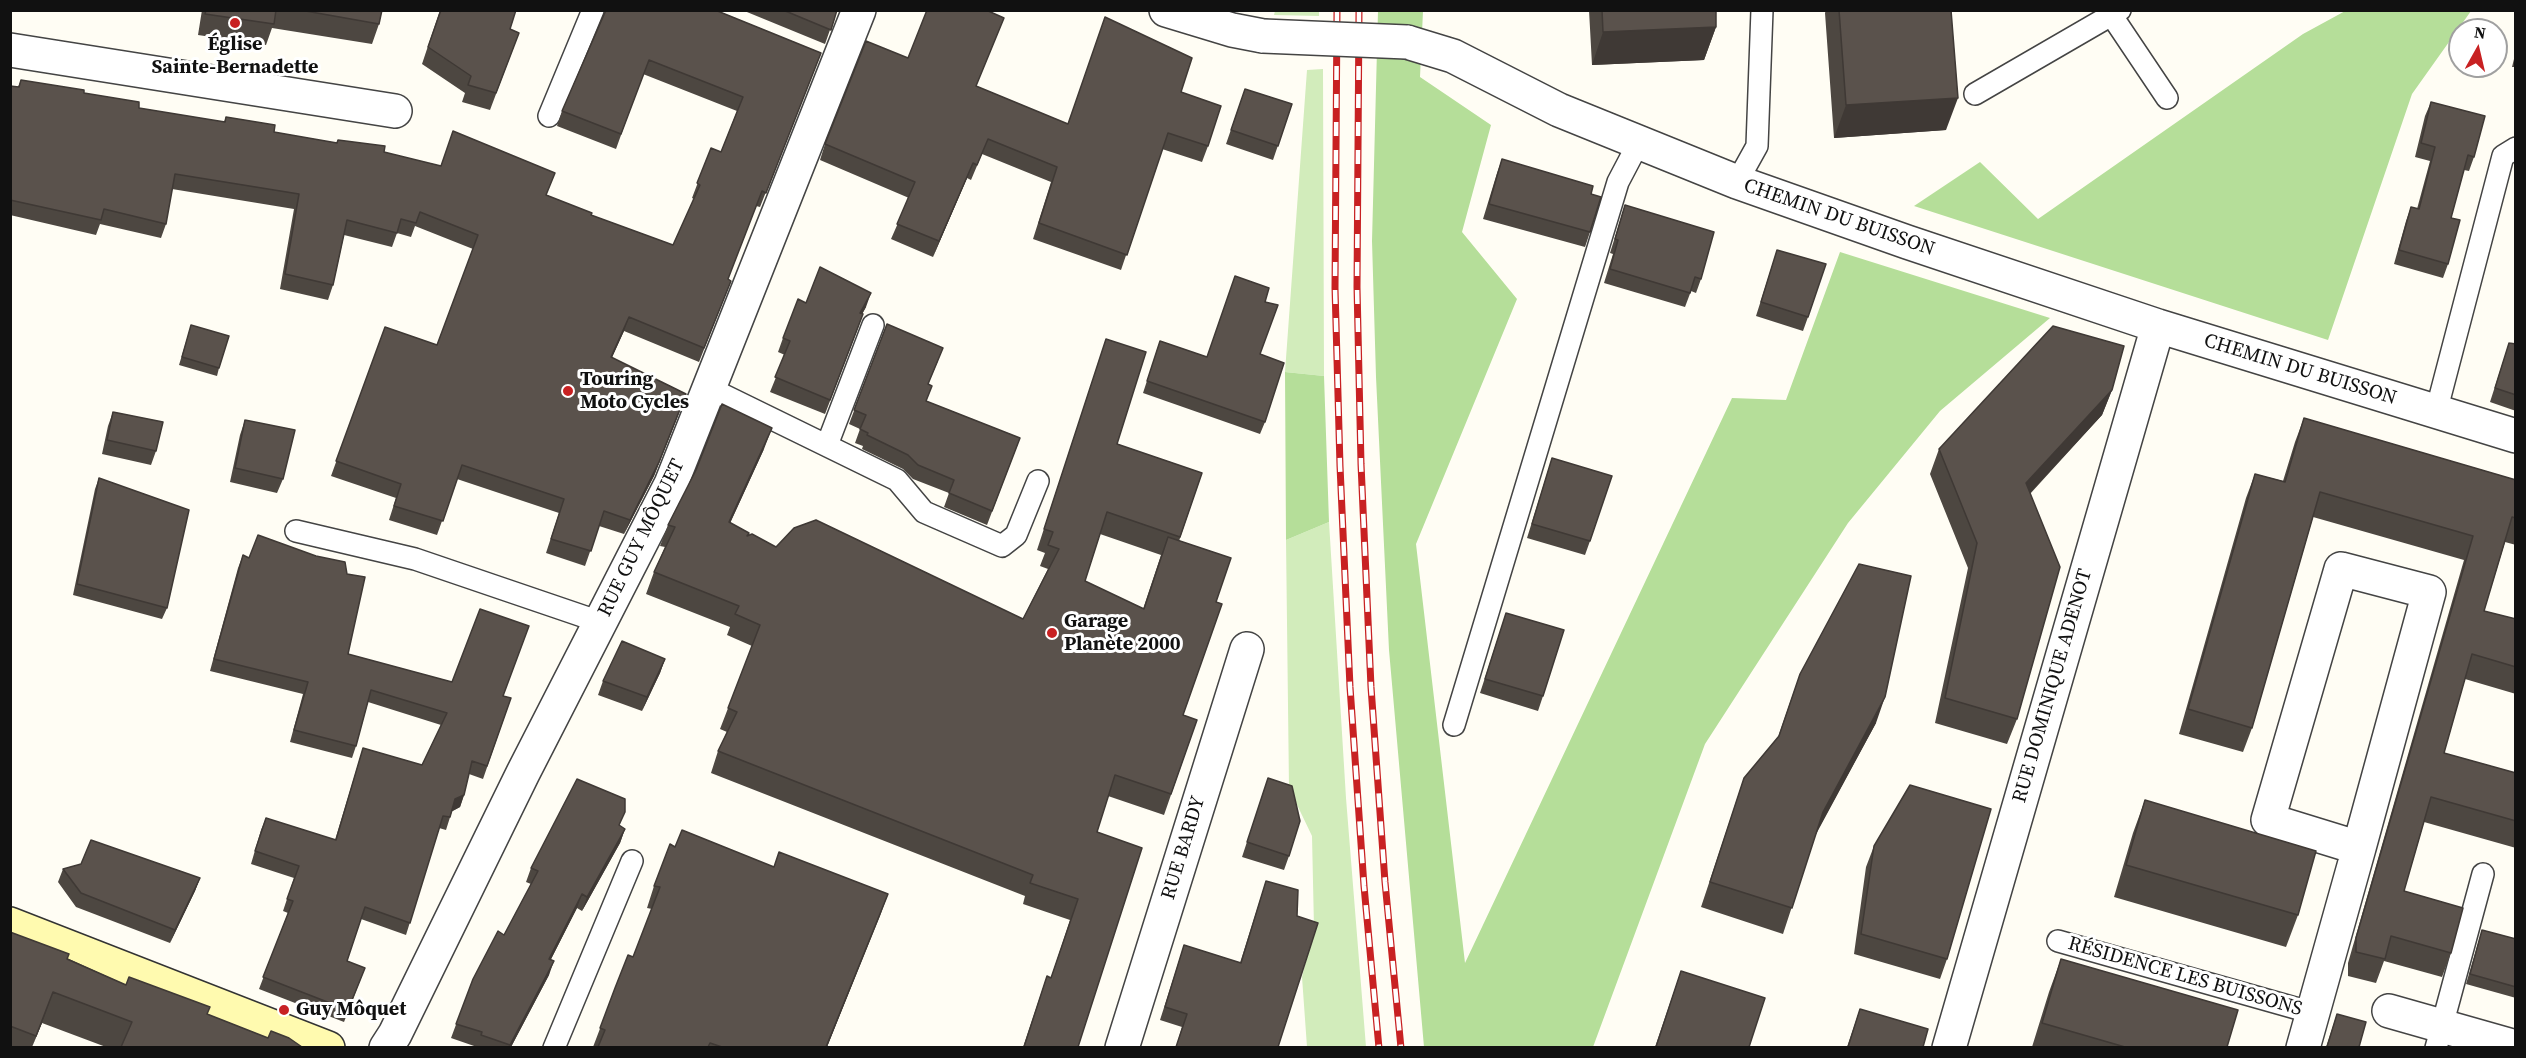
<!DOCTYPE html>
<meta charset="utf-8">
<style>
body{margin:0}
#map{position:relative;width:2526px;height:1058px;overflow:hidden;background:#fffdf4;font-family:"Source Serif 4",serif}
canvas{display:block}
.frame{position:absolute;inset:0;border:12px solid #111;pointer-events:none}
.north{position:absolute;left:2448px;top:18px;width:60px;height:60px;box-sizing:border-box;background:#fff;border:2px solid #a0a0a0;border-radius:50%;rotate:8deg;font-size:16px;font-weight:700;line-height:24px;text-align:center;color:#111}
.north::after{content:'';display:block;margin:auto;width:21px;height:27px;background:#c82122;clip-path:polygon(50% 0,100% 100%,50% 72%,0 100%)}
</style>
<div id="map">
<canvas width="2526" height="1058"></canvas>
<div class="frame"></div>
<div class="north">N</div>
</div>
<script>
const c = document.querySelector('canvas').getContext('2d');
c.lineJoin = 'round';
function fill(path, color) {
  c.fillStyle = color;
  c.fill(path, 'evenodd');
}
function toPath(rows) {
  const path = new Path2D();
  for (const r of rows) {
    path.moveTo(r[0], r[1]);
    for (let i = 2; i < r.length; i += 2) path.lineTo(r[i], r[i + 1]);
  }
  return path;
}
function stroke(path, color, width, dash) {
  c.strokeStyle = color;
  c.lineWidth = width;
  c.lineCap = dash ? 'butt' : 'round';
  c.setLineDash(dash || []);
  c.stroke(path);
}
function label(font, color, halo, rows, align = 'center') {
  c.font = font + ' "Source Serif 4",serif';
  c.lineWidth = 6;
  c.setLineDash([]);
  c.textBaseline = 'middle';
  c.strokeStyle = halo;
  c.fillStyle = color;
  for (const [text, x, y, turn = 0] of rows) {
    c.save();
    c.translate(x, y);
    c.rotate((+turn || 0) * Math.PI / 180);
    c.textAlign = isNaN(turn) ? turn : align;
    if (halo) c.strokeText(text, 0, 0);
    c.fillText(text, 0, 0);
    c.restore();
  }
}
fill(toPath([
 [1275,11,1319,11,1319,16,1274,15],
 [1323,69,1324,376,1285,372,1307,70],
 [1329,522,1346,798,1366,1047,1307,1047,1302,977,1314,928,1312,836,1289,788,1286,540]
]), '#d2ecbb');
fill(toPath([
 [2347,10,2471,11,2412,94,2328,340,1914,206,1980,162,2038,219,2303,34],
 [1378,11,1423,11,1420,77,1491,125,1462,232,1517,299,1416,544,1465,963,1732,398,1786,400,1840,252,2050,318,1940,411,1848,523,1705,744,1593,1047,1424,1047,1389,650,1376,377,1372,241],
 [1285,372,1324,376,1329,522,1286,540]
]), '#b5de99');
const lane = toPath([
 [2112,16,2167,98],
 [1975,94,2120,10],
 [549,116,593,10],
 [1737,182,1757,146,1762,10],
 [709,388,897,480,924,512,1002,546,1016,535,1038,481],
 [2436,412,2503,156,2516,148],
 [827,445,873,325],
 [296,531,415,559,600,622],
 [1454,725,1618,182,1639,142],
 [2058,941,2313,1013],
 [554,1048,632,861],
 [2436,1048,2483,874]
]);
const street = toPath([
 [1166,10,1232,30,1263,36],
 [1407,42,1453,56,1559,110,1737,182,1907,242,2158,326,2516,436],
 [10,50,395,111],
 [2341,569,2429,592,2359,848,2268,820,2341,569],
 [2389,1011,2516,1047],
 [386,1048,395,1034,523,773,671,484,859,10],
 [1122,1048,1247,649],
 [1949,1048,2158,326],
 [2303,1048,2359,848]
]);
const secondary = toPath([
 [10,924,328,1048]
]);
stroke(lane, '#444', 24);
stroke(street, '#444', 36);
stroke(secondary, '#333', 36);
stroke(lane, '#fff', 21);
stroke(street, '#fff', 33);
stroke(secondary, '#fffaaf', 33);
const rail = toPath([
 [1337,10,1335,288,1340,466,1350,687,1364,886,1379,1048],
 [1359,10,1357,287,1361,464,1371,687,1385,882,1401,1048]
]);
stroke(rail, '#c82122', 7);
stroke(rail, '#fff', 4.5, [14]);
const streetBridge = toPath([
 [1263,36,1407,42]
]);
stroke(streetBridge, '#444', 36, []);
stroke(streetBridge, '#fff', 33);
fill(toPath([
 [202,10,382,10,379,24,372,44,272,28,266,45,198,35],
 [440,10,510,29,519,33,490,110,462,102,465,93,422,64],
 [604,10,715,10,821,53,760,207,756,206,728,279,731,281,699,362,624,331,612,357,681,408,654,476,624,534,599,526,585,566,546,553,559,513,457,479,437,535,389,520,396,498,331,476,385,327,437,345,473,249,415,226,411,237,397,233,392,247,344,235,333,285,328,300,280,289,294,209,172,189,166,224,161,238,100,224,96,235,10,215,10,86,18,87,21,80,84,93,139,108,224,122,226,117,274,132,337,143,338,140,547,195,591,215,673,245,694,199,692,198,711,148,721,152,737,111,643,74,616,149,557,126,562,111,605,13],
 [742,10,837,10,825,44],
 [1589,10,1716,10,1716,27,1704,60,1592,65],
 [1826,10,1951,10,1946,130,1834,138,1825,13],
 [1004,18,976,86,1067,124,1181,92,1208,146,1202,162,1162,149,1121,270,1033,239,1051,182,982,154,971,180,967,178,933,257,891,239,909,198,820,160,825,144],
 [2516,51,2516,67,2512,67],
 [1245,89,1292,104,1273,160,1226,144],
 [2431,102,2474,157,2469,171,2464,170,2451,218,2448,264,2443,278,2394,264,2406,221,2411,207,2417,209,2430,161,2415,157,2425,116],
 [1502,159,1591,194,1590,232,1585,247,1483,219,1497,173],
 [1625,205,1701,279,1696,293,1691,291,1685,307,1604,283,1613,254,1610,253],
 [1777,250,1808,317,1803,331,1756,316],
 [1265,302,1260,354,1265,422,1260,434,1143,393,1160,341,1207,357],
 [806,303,866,307,862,314,858,328,825,414,770,392,785,355,778,352,783,338],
 [887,324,938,361,928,384,926,401,1020,438,987,525,944,507,949,493,913,479,903,469,862,449,863,446,855,443,860,429,849,424],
 [189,332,219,368,217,376,179,365],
 [1106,339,1117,444,1202,473,1179,541,1216,602,1183,715,1197,720,1164,815,1108,796,1097,832,1078,1047,1023,1047,1047,976,1051,978,1070,920,1023,904,1025,896,711,773,718,751,727,732,720,729,752,646,727,635,730,627,646,594,654,572,665,547,660,546,668,525,764,449,730,523,748,536,776,547,1023,619,1048,569,1040,566,1045,553,1037,550],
 [1100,534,1161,555,1143,609,1085,581],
 [2509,343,2516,344,2516,411,2490,402],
 [2112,390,2102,415,2030,494,2017,719,2007,744,1935,723,1968,568,1930,474,1939,449],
 [113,412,156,451,151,465,102,454,108,426],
 [2304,418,2516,480,2516,545,2505,542,2484,611,2516,619,2516,694,2465,679,2444,753,2516,773,2516,848,2424,822,2404,891,2451,953,2442,977,2384,961,2376,983,2348,976,2348,963,2464,560,2313,517,2252,728,2243,752,2179,734,2246,498,2255,474,2283,481,2295,442],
 [245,420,283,479,277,493,230,482,240,435],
 [1552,458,1590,541,1585,555,1527,538],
 [99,478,167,608,162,619,73,595,95,489],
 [243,555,348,654,511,698,483,779,469,774,464,795,460,807,452,811,446,830,439,828,406,935,361,919,347,961,365,968,344,1022,259,989,288,913,283,911,294,878,251,864,261,830,266,818,335,840,363,748,422,765,441,725,368,702,356,746,352,758,290,742,303,694,210,671,238,568],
 [1506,613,1543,696,1538,711,1480,693],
 [665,659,660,673,642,711,598,695,603,681],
 [1800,674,1876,723,1816,833,1783,934,1701,907,1744,778,1778,737],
 [1268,778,1289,856,1284,870,1242,857],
 [2145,800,2298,915,2286,947,2114,897,2133,833],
 [620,826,625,829,620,843,582,911,577,908,551,959,549,975,511,1047,477,1047,451,1038,473,979,504,935,531,884,526,882,531,868],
 [1874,846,1947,959,1940,979,1854,954,1866,867],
 [675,847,774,867,888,894,827,1047,593,1047,628,955,633,957,652,909,647,908,654,886],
 [63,869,200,878,195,891,170,943,76,907,58,882],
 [1266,881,1278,1047,1176,1047,1182,1027,1160,1020,1184,945,1240,963],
 [2482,930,2516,939,2516,998,2466,984],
 [10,932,126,985,207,1014,268,1038,302,1047,106,1047,42,1023,32,1047,10,1047],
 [2061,959,2227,1047,2032,1047,2049,992],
 [1681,971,1749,1047,1655,1047],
 [1860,1009,1923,1047,1847,1047],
 [2337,1014,2359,1047,2326,1047]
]), '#4d4741');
fill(toPath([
 [1716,27,1704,60,1592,65,1603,32],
 [1958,98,1946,130,1834,138,1846,105],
 [973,163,967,178,933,257,939,241],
 [871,293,866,307,855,327,860,313],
 [629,317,624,331,606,371,611,357],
 [2112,390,2102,415,2016,508,2026,483],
 [681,408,654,476,624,534,630,520],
 [772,428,764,449,721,543,729,522],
 [665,659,660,673,642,711,647,697],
 [1885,697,1876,723,1814,838,1823,812],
 [464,795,460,807,451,812,455,799],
 [625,829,620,843,582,911,587,897],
 [200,878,195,891,170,943,175,930],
 [582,894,577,908,544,973,549,959],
 [888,894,880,916,827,1047,826,1047],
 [554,961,549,975,511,1047,509,1047],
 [53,992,42,1023,32,1047]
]), '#3f3935');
const building = toPath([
 [206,10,276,10,274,24,205,14,206,10],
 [300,10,382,10,379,24,300,10],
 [441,10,516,10,510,29,519,33,496,93,468,85,471,76,428,47,441,10],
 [606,10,715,10,821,53,766,193,762,191,728,279,731,281,704,348,629,317,611,357,686,394,659,462,630,520,604,511,591,551,551,539,564,499,462,465,443,521,394,506,401,484,336,461,385,327,437,345,478,235,420,212,416,223,401,219,397,233,347,220,333,285,285,274,299,194,175,174,166,224,104,209,101,220,10,200,10,86,19,87,21,80,84,90,84,93,139,102,139,108,225,122,226,117,275,125,274,132,337,143,338,140,385,146,384,152,441,166,453,131,555,173,546,195,592,213,591,215,673,245,700,185,697,183,711,148,721,152,743,97,649,60,621,134,562,111,606,10],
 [783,10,837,10,831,30,783,10],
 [927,10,986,10,1004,18,976,86,1068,124,1105,17,1192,58,1181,92,1221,106,1208,146,1168,133,1127,255,1039,223,1057,167,988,139,977,165,973,163,939,241,897,224,915,182,825,144,866,41,908,58,927,10],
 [1602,10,1716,10,1716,27,1603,32,1602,10],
 [1839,10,1951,10,1958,98,1846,105,1839,10],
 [1245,89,1292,104,1278,146,1231,130,1245,89],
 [2431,102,2485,116,2474,157,2468,155,2451,218,2460,220,2448,264,2399,250,2411,207,2419,209,2435,147,2421,143,2431,102],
 [1502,159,1593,186,1591,194,1601,197,1590,232,1489,204,1502,159],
 [1625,205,1714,232,1701,279,1695,277,1690,293,1610,269,1618,240,1615,239,1625,205],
 [1777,250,1826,264,1808,317,1761,302,1777,250],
 [820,267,871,293,860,313,863,314,830,400,775,377,790,341,783,338,798,299,806,303,820,267],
 [1235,276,1269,288,1265,302,1278,305,1260,354,1284,363,1265,422,1147,381,1160,341,1207,357,1235,276],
 [887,324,943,348,928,384,932,386,926,401,1020,438,992,511,949,493,954,480,918,465,908,455,867,435,868,433,860,429,866,415,854,410,887,324],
 [191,325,229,336,219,368,182,357,191,325],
 [2053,326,2124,346,2112,390,2026,483,2060,567,2017,719,1945,698,1977,543,1939,449,2053,326],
 [1106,339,1146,352,1117,444,1202,473,1180,537,1107,512,1085,581,1144,609,1168,537,1231,558,1216,602,1222,604,1183,715,1197,720,1171,794,1115,775,1097,832,1142,848,1078,1047,1024,1047,1047,976,1051,978,1078,899,1030,883,1033,875,718,751,737,712,728,708,760,625,735,614,739,606,654,572,675,527,668,525,696,470,722,404,772,428,729,522,749,533,747,536,752,534,776,547,794,528,816,520,1023,619,1059,549,1048,545,1053,532,1044,529,1106,339],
 [2509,343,2516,344,2516,395,2495,388,2509,343],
 [113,412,163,422,156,451,107,440,113,412],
 [2304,418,2516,480,2516,518,2512,517,2484,611,2516,619,2516,667,2472,654,2444,753,2516,773,2516,821,2431,797,2404,891,2463,908,2451,953,2391,936,2385,959,2356,952,2356,938,2473,536,2320,492,2252,728,2188,709,2255,474,2285,482,2304,418],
 [245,420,295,430,283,479,235,468,245,420],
 [1552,458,1612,476,1590,541,1532,524,1552,458],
 [99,478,189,510,167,608,77,584,99,478],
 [258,535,316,556,345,562,347,574,365,577,348,654,452,682,480,609,529,626,503,696,511,698,487,766,472,761,464,795,455,799,450,817,443,816,410,923,365,907,347,961,365,968,348,1010,263,977,293,901,287,899,299,866,255,851,266,818,336,840,363,748,422,765,447,713,371,690,356,746,294,730,308,682,214,659,243,555,249,558,258,535],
 [1859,564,1911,576,1885,697,1823,812,1792,908,1710,882,1744,778,1779,736,1800,674,1859,564],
 [1506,613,1564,630,1543,696,1485,679,1506,613],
 [622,641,665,659,647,697,603,681,622,641],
 [1268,778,1292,786,1300,821,1289,856,1247,842,1268,778],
 [577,779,625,799,625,812,619,825,625,829,587,897,582,894,549,959,554,961,510,1045,481,1035,482,1032,456,1024,473,979,498,931,504,935,538,871,531,868,577,779],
 [1910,785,1991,809,1947,959,1861,934,1874,846,1910,785],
 [2145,800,2316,851,2298,915,2126,865,2145,800],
 [682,830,774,867,779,852,888,894,826,1047,722,1047,710,1043,708,1047,598,1047,605,1030,600,1028,615,988,628,955,633,957,660,887,654,886,670,844,675,847,682,830],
 [91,840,200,878,175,930,81,893,63,869,81,864,91,840],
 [1266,881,1298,890,1297,916,1318,923,1278,1047,1176,1047,1187,1014,1165,1007,1184,945,1241,963,1266,881],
 [2482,930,2516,939,2516,987,2470,974,2482,930],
 [10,932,69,954,67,959,126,985,129,977,210,1007,207,1014,268,1038,271,1031,289,1038,302,1047,121,1047,132,1022,53,992,36,1036,10,1026,10,932],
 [2061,959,2238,1010,2227,1047,2125,1047,2042,1023,2061,959],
 [1681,971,1765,998,1749,1047,1656,1047,1681,971],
 [1860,1009,1928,1029,1923,1047,1848,1047,1860,1009],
 [2337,1014,2366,1022,2359,1047,2327,1047,2337,1014]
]);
fill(building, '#5a524c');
stroke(building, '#3f3935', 1.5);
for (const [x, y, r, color] of [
 [235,23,6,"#c82122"],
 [568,391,6,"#c82122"],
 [1052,633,6,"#c82122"],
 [284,1010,6,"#c82122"]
]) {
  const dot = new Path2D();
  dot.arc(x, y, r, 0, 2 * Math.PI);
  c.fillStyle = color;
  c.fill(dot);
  stroke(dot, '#fff', 2);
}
label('bold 20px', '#111', '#fff', [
 ["Église",235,45,"center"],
 ["Sainte-Bernadette",235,68,"center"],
 ["Touring",580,380],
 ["Moto Cycles",580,403],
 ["Garage",1064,622],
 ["Planète 2000",1064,645],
 ["Guy Môquet",296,1010]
], 'left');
label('20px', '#111', '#fff', [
 ["CHEMIN DU BUISSON",1839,218,19],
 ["CHEMIN DU BUISSON",2300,370,17],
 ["RUE GUY MÔQUET",642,538,-64],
 ["RUE DOMINIQUE ADENOT",2053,686,-74],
 ["RUE BARDY",1184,848,-73],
 ["RÉSIDENCE LES BUISSONS",2185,977,16]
]);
</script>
